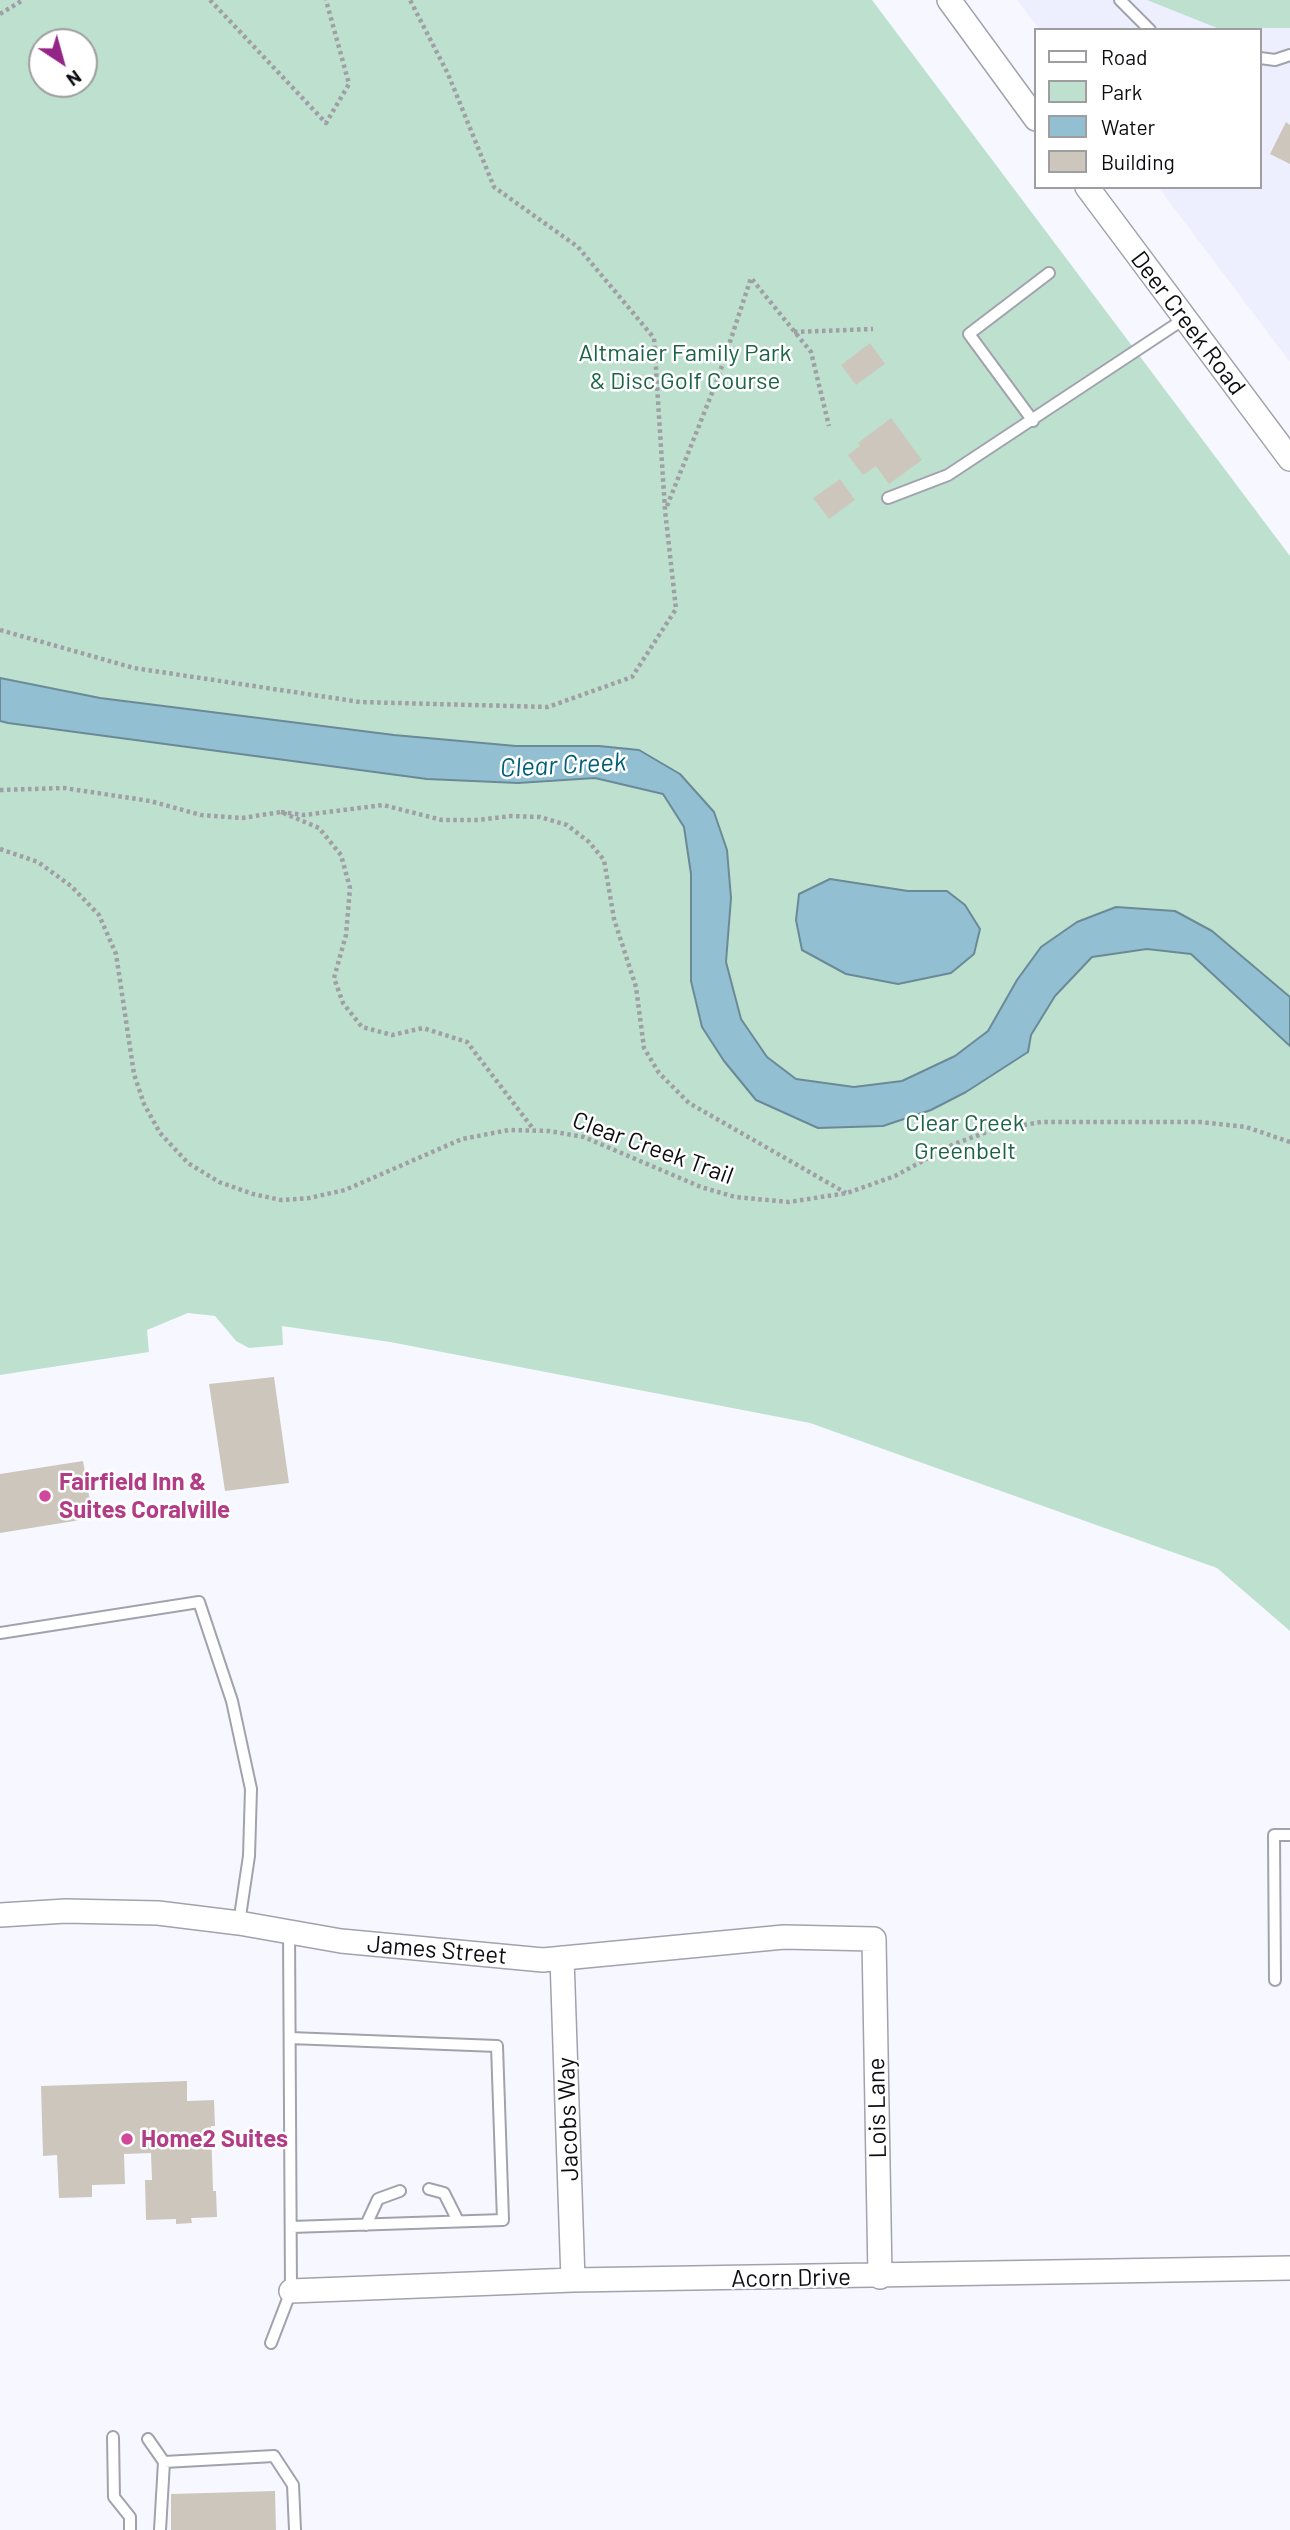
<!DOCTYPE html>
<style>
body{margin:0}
#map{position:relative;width:1290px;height:2530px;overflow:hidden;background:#f7f8ff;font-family:Barlow,sans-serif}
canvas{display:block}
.legend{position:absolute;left:1034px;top:28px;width:228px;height:161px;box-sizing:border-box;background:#fff;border:2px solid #9e9ea0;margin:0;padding:9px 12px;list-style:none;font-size:21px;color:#0d0d11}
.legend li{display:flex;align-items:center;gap:14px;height:35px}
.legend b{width:35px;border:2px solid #9e9ea0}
.north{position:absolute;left:28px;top:28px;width:70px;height:70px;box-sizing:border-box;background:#fff;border:2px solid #9e9ea0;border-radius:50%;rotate:144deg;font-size:19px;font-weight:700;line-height:28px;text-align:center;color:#0d0d11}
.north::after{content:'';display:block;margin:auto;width:24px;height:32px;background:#942586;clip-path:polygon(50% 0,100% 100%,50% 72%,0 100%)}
</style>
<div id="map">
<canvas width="1290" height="2530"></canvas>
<ul class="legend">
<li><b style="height:9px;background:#fff"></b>Road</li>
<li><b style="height:19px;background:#bee1cf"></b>Park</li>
<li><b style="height:19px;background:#92bfd1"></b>Water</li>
<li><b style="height:19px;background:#cdc6bc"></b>Building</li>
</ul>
<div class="north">N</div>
</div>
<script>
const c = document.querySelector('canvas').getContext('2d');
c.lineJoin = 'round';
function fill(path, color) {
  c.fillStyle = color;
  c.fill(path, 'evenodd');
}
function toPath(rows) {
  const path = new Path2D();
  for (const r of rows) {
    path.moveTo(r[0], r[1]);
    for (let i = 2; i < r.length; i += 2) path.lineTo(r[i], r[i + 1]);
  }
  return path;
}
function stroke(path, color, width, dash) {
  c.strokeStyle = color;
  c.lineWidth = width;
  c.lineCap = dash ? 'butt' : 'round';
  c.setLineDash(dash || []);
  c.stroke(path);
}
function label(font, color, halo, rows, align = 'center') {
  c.font = font + ' Barlow,sans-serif';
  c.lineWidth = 5;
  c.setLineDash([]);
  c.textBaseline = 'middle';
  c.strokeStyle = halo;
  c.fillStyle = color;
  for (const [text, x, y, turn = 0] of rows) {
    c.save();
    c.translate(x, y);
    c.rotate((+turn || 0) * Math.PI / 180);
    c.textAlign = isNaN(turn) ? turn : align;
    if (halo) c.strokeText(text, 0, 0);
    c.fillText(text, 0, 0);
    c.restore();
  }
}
fill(toPath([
 [1017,0,1290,0,1290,362,1158,187,1260,187,1260,30,1040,30]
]), '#edeefe');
fill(toPath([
 [0,0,872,0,1290,556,1290,1631,1217,1568,810,1423,390,1342,282,1326,283,1345,249,1348,236,1341,215,1316,188,1313,147,1330,149,1352,0,1375,0,721,518,783,595,778,663,794,684,826,714,812,599,746,516,746,394,735,100,698,0,678],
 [42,42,84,42,84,84,42,84],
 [1147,0,1290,0,1290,28,1217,28]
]), '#bee1cf');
const water = toPath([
 [0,678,100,698,394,735,516,746,599,746,639,750,680,774,714,812,727,850,731,898,726,962,741,1019,767,1057,796,1079,854,1087,902,1081,955,1056,988,1031,1017,980,1041,947,1077,922,1116,907,1175,911,1212,931,1290,997,1290,1046,1191,954,1147,949,1092,957,1055,996,1031,1035,1028,1052,966,1092,931,1110,883,1126,818,1128,756,1100,724,1061,702,1027,691,981,691,874,684,827,663,794,595,778,518,783,427,779,8,723,0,721,0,678],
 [830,879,908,891,947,891,965,905,980,929,974,954,951,973,898,984,846,974,802,950,796,920,799,894,830,879]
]);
fill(water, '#92bfd1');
stroke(water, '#6a8a97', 2);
fill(toPath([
 [1286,122,1290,125,1290,164,1270,154],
 [870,343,885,364,856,385,841,365],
 [891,418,922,460,889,484,876,466,863,475,848,455,860,446,858,443],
 [840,479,855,500,829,519,813,498],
 [274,1377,289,1483,225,1491,209,1384],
 [83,1461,93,1518,0,1533,0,1474],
 [187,2081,187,2101,214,2100,215,2126,211,2126,213,2191,216,2191,217,2217,191,2218,192,2223,176,2224,176,2219,146,2220,145,2180,152,2180,151,2153,124,2154,125,2184,92,2185,92,2197,59,2198,57,2155,43,2156,41,2086],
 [275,2491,276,2530,171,2530,171,2494]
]), '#cdc6bc');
const service = toPath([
 [1120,0,1150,30],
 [1260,58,1275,60,1290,55],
 [1033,421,969,334,1049,273],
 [888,498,948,475,1184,319],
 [0,1633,199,1602,232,1701,251,1789,249,1856,239,1923],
 [1275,1980,1274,1835,1290,1835],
 [290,2038,497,2046,503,2220,291,2227],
 [429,2189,444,2193,458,2221],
 [366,2225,378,2199,400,2191],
 [271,2343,291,2291,289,1931],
 [113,2437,114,2497,130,2517,130,2530],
 [148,2439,164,2462,160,2530],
 [164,2462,274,2456,293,2485,295,2530]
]);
const minor = toPath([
 [949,0,1036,119],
 [1087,187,1290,459],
 [0,1915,66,1911,158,1913,239,1923,341,1941,543,1960,784,1937,874,1939,880,2277],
 [562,1958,573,2280],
 [291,2291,573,2280,1290,2268]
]);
stroke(service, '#a1a2ad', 14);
stroke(minor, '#a1a2ad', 26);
stroke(toPath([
 [210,0,326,123,349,84,326,0],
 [0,14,23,0],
 [794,332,873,329],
 [667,506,718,378,751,278,811,352,829,426],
 [0,630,134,668,360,702,548,707,632,677,676,609,665,510,654,338,578,247,494,187,448,74,410,0],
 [0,790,64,788,150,801,201,815,242,818,281,812,319,828,341,855,350,888,346,935,334,978,343,1003,362,1027,392,1035,423,1028,467,1042,534,1130],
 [281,812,304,815,383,805,442,820,478,820,511,816,540,817,567,825,589,842,604,860,614,919,636,987,644,1048,659,1073,689,1103,846,1193],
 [0,849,38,862,71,886,99,915,116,954,134,1074,144,1104,160,1133,188,1163,219,1182,253,1194,281,1200,309,1198,345,1190,462,1139,509,1130,549,1131,584,1137,701,1187,735,1197,789,1202,847,1193,895,1176,954,1144,990,1131,1041,1122,1200,1122,1246,1127,1290,1142]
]), '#9f9fa5', 4.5, [3.5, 3.5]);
stroke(service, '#fff', 10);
stroke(minor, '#fff', 23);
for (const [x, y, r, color] of [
 [45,1496,7,"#d1479c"],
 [127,2139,7,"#d1479c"]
]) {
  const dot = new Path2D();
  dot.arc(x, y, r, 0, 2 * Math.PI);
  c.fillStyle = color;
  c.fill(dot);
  stroke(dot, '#fff', 2.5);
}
label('24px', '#0d0d11', '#fff', [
 ["Deer Creek Road",1188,323,53],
 ["Clear Creek Trail",653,1148,20],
 ["James Street",437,1950,5],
 ["Lois Lane",877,2108,-91],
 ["Jacobs Way",568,2119,-92],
 ["Acorn Drive",791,2278,-1]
]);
label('24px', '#1c6448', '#fff', [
 ["Altmaier Family Park",685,353],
 ["& Disc Golf Course",685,381],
 ["Clear Creek",965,1123],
 ["Greenbelt",965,1151]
]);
label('bold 24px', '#b23c85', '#fff', [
 ["Fairfield Inn &",59,1482],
 ["Suites Coralville",59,1510],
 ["Home2 Suites",141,2139]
], 'left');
label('italic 26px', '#005f78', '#fff', [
 ["Clear Creek",563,765,-3]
]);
</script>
